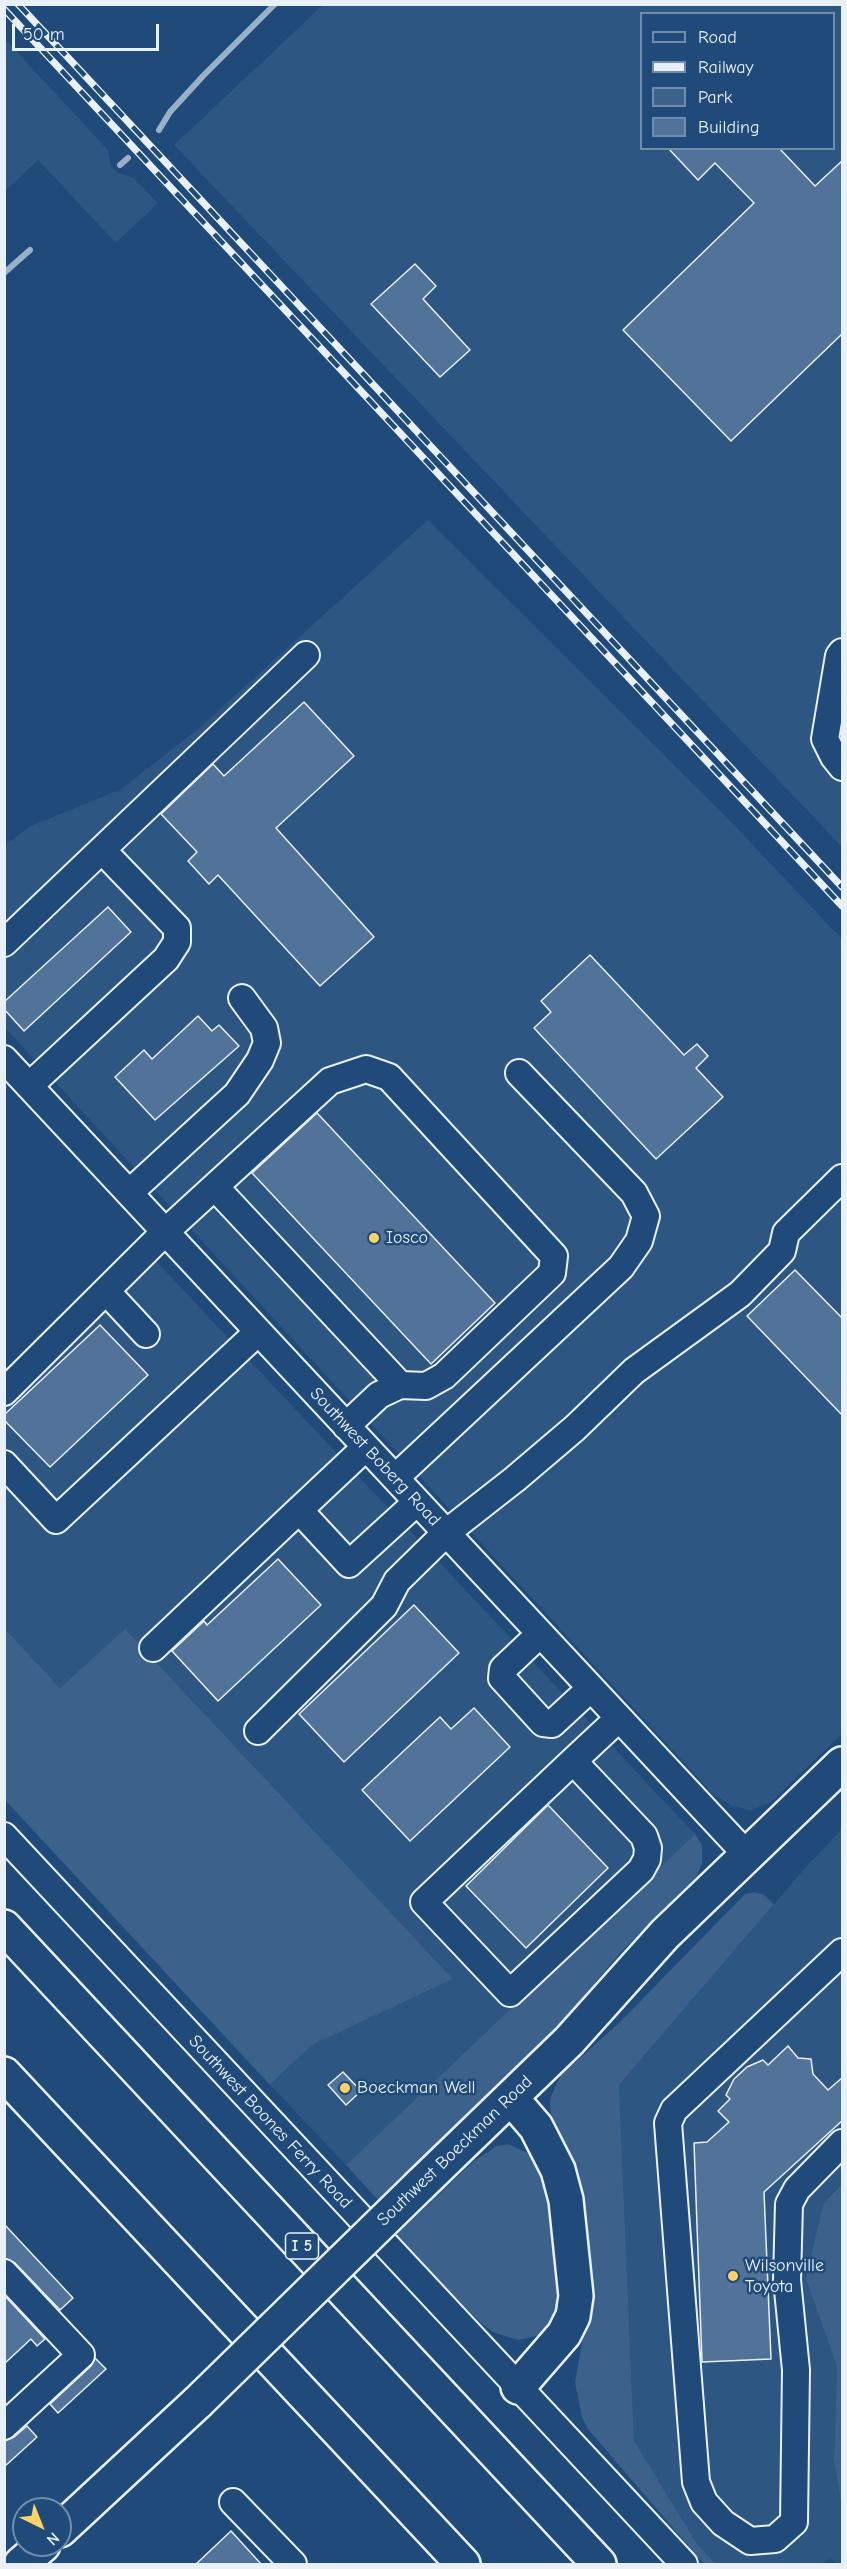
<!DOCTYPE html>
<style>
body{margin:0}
#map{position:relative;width:847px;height:2569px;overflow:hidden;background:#1f4a7a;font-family:"Comic Neue",sans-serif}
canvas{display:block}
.frame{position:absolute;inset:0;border:6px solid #e8f1f8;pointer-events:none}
.legend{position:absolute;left:640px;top:12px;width:195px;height:138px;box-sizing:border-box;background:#1f4a7a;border:2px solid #6f8dac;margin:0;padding:8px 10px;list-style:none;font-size:18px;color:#e8f1f8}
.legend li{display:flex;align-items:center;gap:12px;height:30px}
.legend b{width:30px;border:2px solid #6f8dac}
.north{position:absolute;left:12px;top:2497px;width:60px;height:60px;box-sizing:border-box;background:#1f4a7a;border:2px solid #6f8dac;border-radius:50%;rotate:137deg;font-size:16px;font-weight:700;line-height:24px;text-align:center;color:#e8f1f8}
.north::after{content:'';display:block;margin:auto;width:21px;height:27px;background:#ffd166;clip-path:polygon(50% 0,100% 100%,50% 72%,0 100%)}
.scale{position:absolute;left:12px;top:24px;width:147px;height:27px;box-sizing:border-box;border:3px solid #e8f1f8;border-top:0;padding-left:8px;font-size:18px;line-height:21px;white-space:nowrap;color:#e8f1f8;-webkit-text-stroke:4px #1f4a7a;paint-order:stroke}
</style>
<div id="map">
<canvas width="847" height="2569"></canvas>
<div class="frame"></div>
<ul class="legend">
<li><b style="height:8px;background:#1f4a7a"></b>Road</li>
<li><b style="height:8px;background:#e8f1f8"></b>Railway</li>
<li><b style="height:16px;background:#3c628c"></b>Park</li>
<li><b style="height:16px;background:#517399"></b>Building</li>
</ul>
<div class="north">N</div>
<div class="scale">50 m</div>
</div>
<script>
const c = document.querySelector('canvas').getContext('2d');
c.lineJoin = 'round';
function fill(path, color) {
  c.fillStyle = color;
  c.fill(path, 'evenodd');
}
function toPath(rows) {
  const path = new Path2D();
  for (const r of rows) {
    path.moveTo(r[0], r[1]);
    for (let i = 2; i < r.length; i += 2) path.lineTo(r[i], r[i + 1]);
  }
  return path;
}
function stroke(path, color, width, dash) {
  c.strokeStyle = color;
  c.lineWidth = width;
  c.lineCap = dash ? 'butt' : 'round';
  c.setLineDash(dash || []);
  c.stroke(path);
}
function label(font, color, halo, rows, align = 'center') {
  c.font = font + ' "Comic Neue",sans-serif';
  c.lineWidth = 5;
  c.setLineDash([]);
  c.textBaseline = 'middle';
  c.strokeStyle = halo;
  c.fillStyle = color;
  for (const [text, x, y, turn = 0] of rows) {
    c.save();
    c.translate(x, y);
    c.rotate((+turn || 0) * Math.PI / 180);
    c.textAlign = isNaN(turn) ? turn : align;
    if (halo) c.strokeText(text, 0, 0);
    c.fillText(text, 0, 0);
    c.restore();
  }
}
fill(toPath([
 [323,5,842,5,842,847,174,145],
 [642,14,834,14,834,148,642,148],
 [5,39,108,150,111,167,118,173,134,178,158,203,116,243,38,160,5,191],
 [428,520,734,825,842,939,842,1734,771,1802,750,1810,732,1806,713,1794,5,1028,5,845,29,827,121,789,197,730],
 [140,1244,695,1834,346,2165,270,2085,312,2045,453,1979,126,1630,60,1688,5,1629,5,1372],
 [842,1829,842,2183,832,2193,806,2279,837,2367,834,2460,842,2508,842,2564,837,2564,831,2559,822,2564,716,2564,697,2544,634,2442,619,2085,805,1868]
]), '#2e5683');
fill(toPath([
 [5,1629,60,1688,125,1629,453,1979,312,2045,270,2085,5,1800],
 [695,1834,702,1845,702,1863,697,1876,621,1952,566,2018,379,2201,346,2165],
 [754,1892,764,1895,774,1904,619,2085,634,2441,697,2544,716,2564,704,2564,588,2429,582,2417,575,2382,585,2326,581,2194,577,2172,551,2114,550,2104,551,2096,561,2075,619,2023,745,1894],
 [508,2144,530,2154,547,2180,561,2299,547,2328,539,2335,519,2340,495,2333,482,2324,395,2236,474,2161,497,2146],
 [842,2183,842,2508,834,2460,837,2367,806,2279,823,2205]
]), '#3c628c');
stroke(toPath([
 [159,130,170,112,203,76,275,4],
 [120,165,128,158],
 [4,273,30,250]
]), '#9ab0c7', 6);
const building = toPath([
 [668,148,779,148,815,186,843,160,843,333,731,441,623,330,754,203,715,163,698,180,668,148],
 [415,264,436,286,423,299,470,350,440,377,371,304,415,264],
 [304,702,354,756,276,828,374,937,320,986,218,875,209,884,188,861,197,852,161,814,213,764,224,776,304,702],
 [108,907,131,932,24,1031,4,1009,4,1002,108,907],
 [590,955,684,1055,697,1044,708,1056,696,1068,723,1097,656,1159,534,1028,551,1012,541,1001,590,955],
 [198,1016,212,1031,219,1025,239,1046,155,1120,115,1077,144,1050,152,1059,198,1016],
 [317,1113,495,1303,431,1364,252,1173,317,1113],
 [795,1270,843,1319,843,1416,747,1316,795,1270],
 [100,1325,148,1375,50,1467,4,1420,4,1415,100,1325],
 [278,1559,321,1605,218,1701,172,1651,204,1621,207,1625,278,1559],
 [414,1605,459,1653,344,1762,299,1714,414,1605],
 [474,1708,510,1747,410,1841,362,1790,440,1717,451,1729,474,1708],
 [548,1805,608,1868,526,1948,466,1886,548,1805],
 [788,2046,798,2058,811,2059,813,2074,828,2090,843,2077,843,2120,764,2192,771,2359,702,2362,694,2143,707,2142,729,2122,718,2111,730,2099,726,2095,734,2079,747,2067,763,2060,768,2065,788,2046],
 [343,2072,361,2091,346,2105,328,2085,343,2072],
 [4,2224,73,2298,60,2310,15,2263,4,2258,4,2224],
 [4,2295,45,2339,37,2346,31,2339,4,2364,4,2295],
 [95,2358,106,2369,58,2413,50,2404,91,2366,95,2358],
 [27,2426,37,2437,4,2467,4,2441,14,2437,27,2426],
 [231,2531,262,2565,195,2565,231,2531]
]);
fill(building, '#517399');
stroke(building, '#e8f1f8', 1.5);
const minor = toPath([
 [842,652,839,656,825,739,834,757,842,767],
 [4,943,306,655],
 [4,1059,747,1855],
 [29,1086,166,959,177,942,177,928,102,850],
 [215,1187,400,1385],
 [129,1193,237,1094,260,1060,267,1043,264,1028,242,998],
 [106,1291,146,1334],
 [4,1392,165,1232,330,1081,366,1069,389,1077,554,1256,552,1273,444,1376,426,1386,400,1385,379,1395,346,1426],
 [366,1447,299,1510,349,1564,417,1502],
 [4,1464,56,1520,258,1332],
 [395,1478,621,1267,639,1241,646,1216,634,1193,519,1073],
 [540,1634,503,1669,502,1678,543,1723,552,1724,591,1688],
 [153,1648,299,1510],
 [258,1731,384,1606,397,1581,446,1533,515,1479,575,1428,634,1371,740,1294,782,1251,786,1233,842,1178],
 [573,1761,644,1836,648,1848,647,1859,641,1870,510,1993,424,1902,573,1761,619,1718],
 [4,1836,684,2564],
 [842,1952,674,2110,668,2123,696,2482,704,2502,723,2523,750,2541,775,2539,794,2522,796,2370,787,2280,789,2204,797,2189,842,2143],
 [4,2273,81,2355,4,2426],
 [233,2502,293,2564]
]);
const major = toPath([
 [511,2098,536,2127,558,2170,566,2200,576,2296,573,2316,564,2334,518,2387],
 [419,2186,569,2041,665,1934,842,1764],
 [60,2530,198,2402],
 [21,2564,43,2545]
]);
const highway = toPath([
 [4,1927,599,2564],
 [4,2074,463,2564]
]);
stroke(minor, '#e8f1f8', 30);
stroke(major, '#e8f1f8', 38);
stroke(highway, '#e8f1f8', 38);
stroke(toPath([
 [38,4,39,4]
]), '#e8f1f8', 4, [4.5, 4.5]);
stroke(minor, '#1f4a7a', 26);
stroke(major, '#1f4a7a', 33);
stroke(highway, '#1f4a7a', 33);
const rail = toPath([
 [18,4,842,887],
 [4,9,842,906]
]);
stroke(rail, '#e8f1f8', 7);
stroke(rail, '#1f4a7a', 4.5, [14]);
const majorBridge = toPath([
 [198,2402,419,2186]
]);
stroke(majorBridge, '#e8f1f8', 38, []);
stroke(majorBridge, '#1f4a7a', 33);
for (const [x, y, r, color] of [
 [374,1238,6,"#ffd166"],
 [345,2088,6,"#ffd166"],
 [733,2276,6,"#ffd166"]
]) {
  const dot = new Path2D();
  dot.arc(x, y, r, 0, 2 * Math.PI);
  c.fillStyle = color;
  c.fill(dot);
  stroke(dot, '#1f4a7a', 2);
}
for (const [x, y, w] of [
 [302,2246,33]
]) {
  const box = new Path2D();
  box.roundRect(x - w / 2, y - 13, w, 26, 4.5);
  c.fillStyle = '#1f4a7a';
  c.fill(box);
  stroke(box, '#e8f1f8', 1.5);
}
label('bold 16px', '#e8f1f8', null, [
 ["I 5",302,2246]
]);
label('18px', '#e8f1f8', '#1f4a7a', [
 ["Iosco",386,1238],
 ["Boeckman Well",357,2088],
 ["Wilsonville",745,2266],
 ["Toyota",745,2287]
], 'left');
label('18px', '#e8f1f8', '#1f4a7a', [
 ["Southwest Boberg Road",375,1457,47],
 ["Southwest Boones Ferry Road",270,2122,47],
 ["Southwest Boeckman Road",455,2151,-44]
]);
</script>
